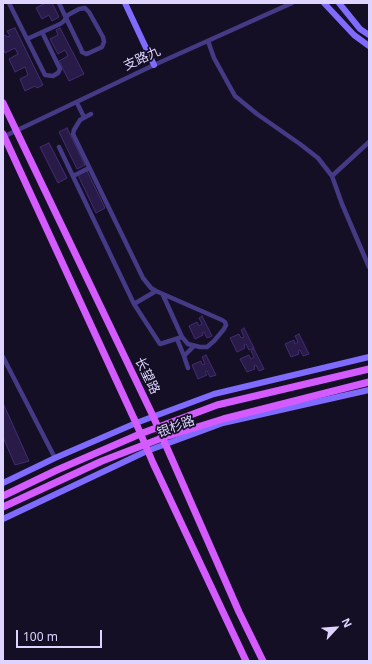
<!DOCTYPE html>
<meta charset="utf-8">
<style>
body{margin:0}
#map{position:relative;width:372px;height:664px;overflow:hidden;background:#150f26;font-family:"Noto Sans",sans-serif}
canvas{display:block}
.frame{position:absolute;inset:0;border:4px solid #ded4ff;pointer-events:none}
.north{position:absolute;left:316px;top:608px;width:40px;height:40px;-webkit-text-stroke:3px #150f26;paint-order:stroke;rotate:64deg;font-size:11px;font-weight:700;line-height:16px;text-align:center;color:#ded4ff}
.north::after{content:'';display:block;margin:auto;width:14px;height:18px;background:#ded4ff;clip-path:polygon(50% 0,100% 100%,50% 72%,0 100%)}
.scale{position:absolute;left:16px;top:630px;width:86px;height:18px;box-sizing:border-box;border:2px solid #ded4ff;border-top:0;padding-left:5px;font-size:12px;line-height:14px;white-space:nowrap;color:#ded4ff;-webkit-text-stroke:3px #150f26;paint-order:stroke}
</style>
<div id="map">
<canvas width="372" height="664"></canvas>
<div class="frame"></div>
<div class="north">N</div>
<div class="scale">100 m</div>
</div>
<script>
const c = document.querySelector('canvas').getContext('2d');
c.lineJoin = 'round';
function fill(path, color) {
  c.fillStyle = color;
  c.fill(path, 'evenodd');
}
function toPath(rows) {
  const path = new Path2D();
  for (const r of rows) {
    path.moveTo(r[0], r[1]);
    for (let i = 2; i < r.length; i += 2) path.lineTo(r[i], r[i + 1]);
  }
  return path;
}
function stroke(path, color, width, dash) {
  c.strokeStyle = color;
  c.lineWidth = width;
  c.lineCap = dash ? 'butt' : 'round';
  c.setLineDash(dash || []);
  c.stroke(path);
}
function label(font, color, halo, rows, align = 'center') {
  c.font = font + ' "Noto Sans","Noto Sans SC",sans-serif';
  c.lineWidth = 3.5;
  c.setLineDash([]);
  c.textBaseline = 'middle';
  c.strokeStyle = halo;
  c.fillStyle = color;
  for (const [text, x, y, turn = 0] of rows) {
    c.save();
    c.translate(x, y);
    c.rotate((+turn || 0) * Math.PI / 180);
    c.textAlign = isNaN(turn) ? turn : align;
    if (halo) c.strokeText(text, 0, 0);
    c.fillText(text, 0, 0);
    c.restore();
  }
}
const building = toPath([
 [45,3,52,3,59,17,52,21,49,15,42,19,36,8,45,3],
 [15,28,43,85,37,88,35,86,25,91,20,79,28,75,25,67,15,72,9,59,18,54,15,48,5,53,3,48,3,36,5,35,7,37,10,36,7,31,15,28],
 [60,28,84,74,69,81,59,61,68,56,65,50,58,54,50,39,58,35,56,30,60,28],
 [67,128,85,165,77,169,59,132,67,128],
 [49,143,67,178,58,183,40,147,49,143],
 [87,171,105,208,96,213,78,175,87,171],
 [202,316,212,336,207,338,204,332,202,333,203,335,195,339,189,326,197,322,199,326,202,324,199,318,202,316],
 [244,328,254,348,249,350,246,344,244,345,245,348,237,352,230,338,239,334,241,338,244,337,241,330,244,328],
 [299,334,309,354,303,356,300,350,298,351,299,354,291,357,285,344,294,340,295,344,298,342,295,336,299,334],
 [254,349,264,369,259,371,256,365,254,366,255,369,247,372,240,359,249,355,251,359,254,357,251,351,254,349],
 [206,355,216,375,210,377,207,371,205,372,207,375,198,379,192,365,201,361,202,365,205,364,202,357,206,355],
 [3,403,29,461,15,465,3,437,3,403]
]);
fill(building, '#291b47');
stroke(building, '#432d73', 1);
stroke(toPath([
 [9,3,45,75,53,76,58,73,60,69,42,32],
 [27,39,60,24,63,22,66,18,68,15,79,9,85,8,89,12,103,37,104,42,102,47,89,53,86,54,82,52,81,49,66,18,59,3],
 [208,41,214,58,235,96,257,114,300,144,318,158,332,176,342,204,369,267],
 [77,103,84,117],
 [91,114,80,120,74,130,73,134,143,278,151,288,156,291,222,320,225,322,226,325,224,329,214,341,207,347,200,347,188,344,182,337,163,295],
 [3,137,154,65,292,3],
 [59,147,134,304,160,344,182,337],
 [73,176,89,168],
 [332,176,369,142],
 [134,304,156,291],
 [177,339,184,356,188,368],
 [184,356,194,346],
 [3,357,55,458]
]), '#453a85', 4.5);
stroke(toPath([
 [125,3,154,65],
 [324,3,354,35,369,46],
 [339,3,360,29,369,35],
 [3,483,55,458,136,423,214,394,369,357],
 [3,519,147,451,223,423,369,390]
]), '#7f6bff', 6);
stroke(toPath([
 [3,103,153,416,239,612,263,661],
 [3,134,136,423,153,463,246,661],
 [3,496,57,470,140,434,217,405,369,369],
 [3,507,102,461,162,438,223,419,369,382]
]), '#d45bff', 7);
label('13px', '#ded4ff', '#150f26', [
 ["支路九",142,59,-25],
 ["长望路",147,376,64],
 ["银杉路",176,427,-20]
]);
</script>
